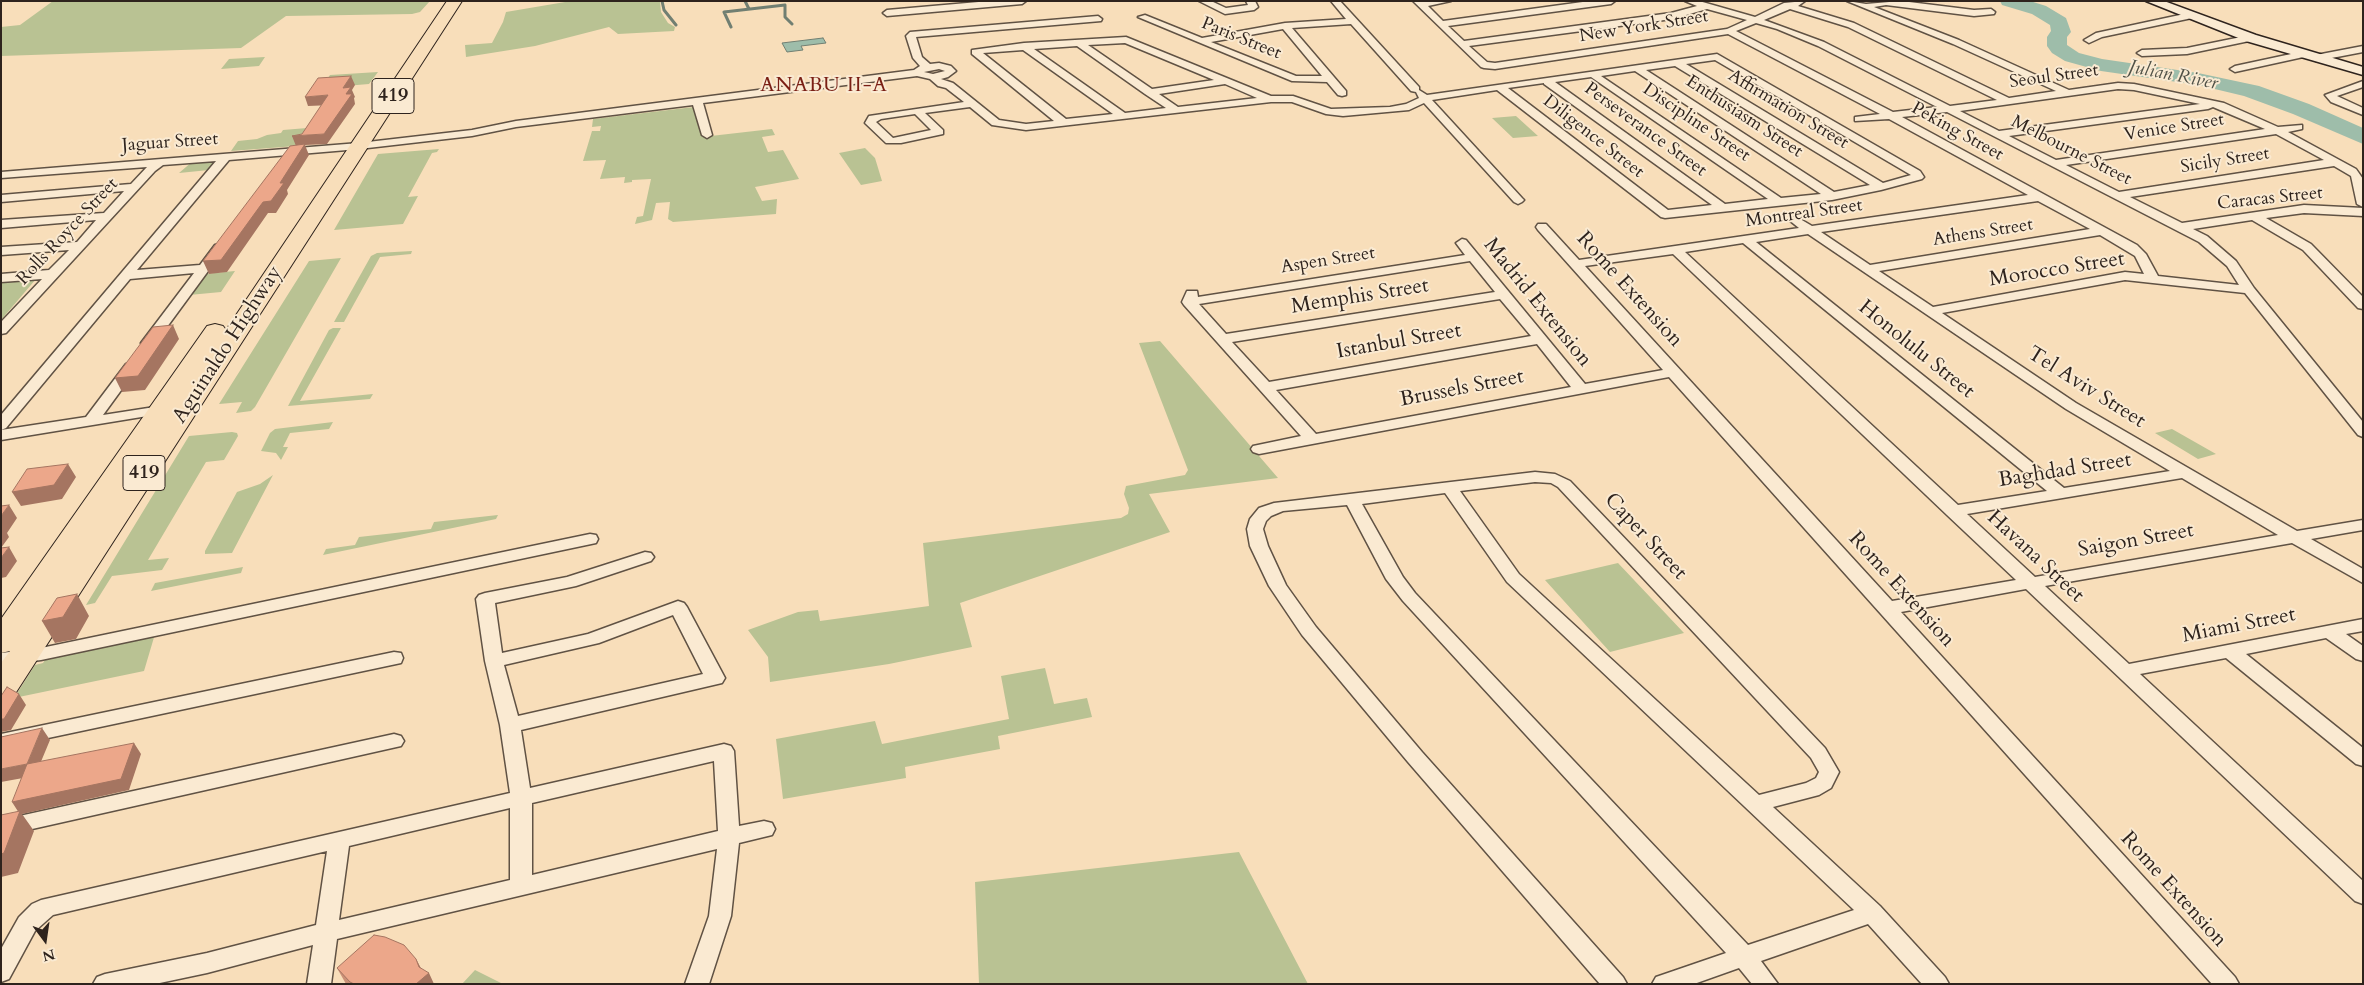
<!DOCTYPE html>
<style>
body{margin:0}
#map{position:relative;width:2364px;height:985px;overflow:hidden;background:#f8deba;font-family:Cardo,serif}
canvas{display:block}
.frame{position:absolute;inset:0;border:2px solid #2e231d;pointer-events:none}
.north{position:absolute;left:20px;top:915px;width:50px;height:50px;-webkit-text-stroke:4px #faead2;paint-order:stroke;rotate:166deg;font-size:14px;font-weight:700;line-height:20px;text-align:center;color:#2e231d}
.north::after{content:'';display:block;margin:auto;width:18px;height:22px;background:#2e231d;clip-path:polygon(50% 0,100% 100%,50% 72%,0 100%)}
</style>
<div id="map">
<canvas width="2364" height="985"></canvas>
<div class="frame"></div>
<div class="north">N</div>
</div>
<script>
const c = document.querySelector('canvas').getContext('2d');
c.lineJoin = 'round';
function fill(path, color) {
  c.fillStyle = color;
  c.fill(path, 'evenodd');
}
function toPath(rows) {
  const path = new Path2D();
  for (const r of rows) {
    path.moveTo(r[0], r[1]);
    for (let i = 2; i < r.length; i += 2) path.lineTo(r[i], r[i + 1]);
  }
  return path;
}
function stroke(path, color, width, dash) {
  c.strokeStyle = color;
  c.lineWidth = width;
  c.lineCap = dash ? 'butt' : 'round';
  c.setLineDash(dash || []);
  c.stroke(path);
}
function label(font, color, halo, rows, align = 'center') {
  c.font = font + ' Cardo,serif';
  c.lineWidth = 4;
  c.setLineDash([]);
  c.textBaseline = 'middle';
  c.strokeStyle = halo;
  c.fillStyle = color;
  for (const [text, x, y, turn = 0] of rows) {
    c.save();
    c.translate(x, y);
    c.rotate((+turn || 0) * Math.PI / 180);
    c.textAlign = isNaN(turn) ? turn : align;
    if (halo) c.strokeText(text, 0, 0);
    c.fillText(text, 0, 0);
    c.restore();
  }
}
fill(toPath([
 [53,1,430,1,420,12,412,14,286,16,241,48,1,56,1,27,20,25],
 [571,1,660,1,661,12,668,23,675,27,674,31,618,34,609,27,535,46,466,57,465,45,492,43,503,22,506,12],
 [265,57,259,66,221,69,229,59],
 [378,72,369,84,321,88,330,75],
 [694,107,697,108,702,137,772,129,775,135,762,137,768,152,783,150,799,179,755,187,762,201,777,199,776,214,673,222,668,219,670,202,656,203,652,220,635,224,637,217,643,216,651,179,632,180,632,182,624,183,625,177,600,179,606,160,583,161,592,131,600,131,601,126,592,127,593,119],
 [1516,116,1538,136,1513,138,1492,118],
 [307,128,296,146,231,151,238,141,257,139,267,135,281,133,283,130],
 [865,148,875,158,882,181,861,185,839,153],
 [439,149,437,152,432,153,408,197,418,196,403,224,334,230,378,154],
 [217,160,209,170,179,173,193,161],
 [412,251,411,254,380,257,344,322,334,322,371,256,377,253],
 [341,258,255,407,251,411,236,413,242,402,219,404,309,261],
 [235,271,221,292,189,295,204,274],
 [36,279,1,320,1,282],
 [333,328,341,328,300,401,373,394,370,399,288,406,329,330],
 [1160,341,1278,478,1149,494,1170,532,960,603,972,647,889,664,770,682,768,657,748,630,798,612,818,610,820,621,929,606,923,543,1121,518,1128,514,1129,508,1124,494,1126,486,1185,475,1188,470,1139,343],
 [333,422,329,429,290,433,283,447,288,447,281,460,276,453,261,451,270,433,275,429],
 [2172,429,2216,454,2198,459,2155,433],
 [232,432,237,433,238,436,224,460,206,462,148,560,169,558,162,570,112,576,95,603,86,605,189,436],
 [273,475,232,553,205,554,205,551,237,492,260,484],
 [498,515,496,519,323,555,326,549,355,545,359,537,431,529,434,522],
 [1618,563,1684,633,1610,652,1545,580],
 [243,567,241,573,151,591,155,583],
 [155,634,144,671,14,698,35,665,43,663,46,658],
 [1045,668,1054,704,1087,698,1092,717,998,736,1000,749,905,767,906,778,783,799,776,739,875,721,882,744,1009,719,1001,676],
 [1239,852,1308,984,979,984,975,882],
 [475,970,503,984,462,984]
]), '#b9c293');
const water = toPath([
 [823,38,826,43,801,46,803,50,787,52,782,43,823,38]
]);
fill(water, '#9ebdaa');
stroke(water, '#717f72', 1);
stroke(toPath([
 [662,1,664,10,676,25],
 [745,1,749,9],
 [731,27,724,12,785,5,785,17,792,24]
]), '#717f72', 3);
fill(toPath([
 [2000,1,2030,1,2046,6,2066,18,2071,32,2067,37,2067,45,2079,53,2102,59,2198,73,2259,86,2309,104,2363,128,2363,144,2293,114,2244,96,2198,85,2101,71,2065,61,2052,53,2047,46,2047,37,2051,31,2050,25,2032,14,2002,5,2000,1]
]), '#9ebdaa');
const street = toPath([
 [990,1,1026,1,1022,4,887,16,883,13,887,10,990,1],
 [1199,1,1211,1,1226,8,1248,5,1246,1,1255,1,1258,7,1254,10,1225,14,1199,1],
 [1331,1,1340,1,1419,87,1419,90,1427,95,1717,54,1920,171,1924,177,1922,179,1881,190,1832,200,1665,218,1661,217,1497,90,1432,100,1522,198,1524,200,1522,202,1518,204,1514,202,1424,103,1409,110,1343,116,1326,114,1292,102,1271,102,1026,130,992,125,970,107,925,113,943,130,943,134,901,143,886,143,865,123,869,116,964,102,946,88,938,86,930,79,917,76,703,103,712,135,707,138,702,135,693,105,516,127,472,136,359,149,229,160,137,270,200,265,215,245,219,244,225,248,153,346,148,347,141,343,194,273,130,279,6,428,1,430,1,415,216,161,163,165,155,171,6,333,1,334,1,322,42,279,1,282,1,274,49,270,69,250,1,255,1,247,77,242,96,220,1,228,1,220,104,213,124,191,1,202,1,195,131,184,147,167,1,178,1,172,359,143,472,130,516,121,914,70,920,66,913,58,906,36,910,32,1098,16,1102,19,1101,21,916,37,922,57,930,64,939,63,951,66,956,71,948,77,941,79,953,83,999,120,1026,124,1054,121,972,54,972,50,1024,43,1126,37,1271,96,1293,96,1331,109,1390,107,1406,104,1419,98,1416,92,1411,91,1351,24,1292,28,1346,91,1346,95,1342,96,1338,95,1327,82,1292,81,1138,17,1145,15,1202,38,1285,23,1346,19,1331,1],
 [1283,29,1322,76,1296,76,1211,42,1283,29],
 [1125,43,1214,80,1152,89,1088,45,1125,43],
 [1077,46,1145,94,1166,108,1125,113,1034,49,1077,46],
 [1023,50,1113,114,1066,119,983,53,1023,50],
 [1715,60,1911,175,1883,183,1686,64,1715,60],
 [1675,66,1870,185,1834,192,1646,70,1675,66],
 [939,69,945,71,933,74,924,72,939,69],
 [1635,71,1821,194,1781,198,1601,76,1635,71],
 [1591,77,1768,199,1725,204,1555,82,1591,77],
 [1544,83,1544,84,1712,205,1668,210,1508,88,1544,83],
 [1225,84,1257,98,1178,107,1159,94,1225,84],
 [915,114,931,130,893,138,876,122,881,119,915,114],
 [1413,1,1451,1,1428,6,1443,21,1590,1,1615,1,1611,4,1448,26,1464,41,1671,13,1697,6,1685,1,1699,1,1755,17,1784,3,1805,1,1798,6,1854,23,2009,98,2056,91,1953,44,1847,1,1866,4,1901,1,1974,10,1991,9,1995,12,1994,14,1974,16,1886,5,1874,7,1959,40,2069,90,2118,83,2134,84,2224,103,2278,127,2302,125,2302,129,2288,132,2356,169,2363,179,2363,207,2357,204,2351,176,2334,166,2130,197,2182,223,2304,205,2363,208,2363,216,2304,213,2266,218,2311,244,2363,297,2363,309,2358,308,2303,250,2252,220,2193,229,2207,236,2236,261,2254,288,2363,422,2363,437,2358,435,2245,293,2125,280,1942,313,2076,403,2297,531,2363,520,2363,530,2311,539,2363,569,2363,583,2292,543,2045,586,2129,664,2363,619,2363,631,2346,634,2363,646,2363,661,2356,659,2326,638,2246,654,2363,748,2363,766,2356,764,2226,658,2140,674,2363,881,2363,904,2355,901,2026,589,1901,612,2235,977,2239,984,2212,984,1669,377,1259,454,1253,452,1251,449,1253,446,1301,436,1184,305,1182,302,1187,291,1197,291,1198,297,1465,255,1456,243,1462,239,1466,240,1585,384,1663,370,1538,230,1536,227,1538,224,1546,224,1579,260,1799,228,1789,220,1795,216,1812,226,2028,195,1889,119,1855,121,1855,117,1880,114,1728,34,1495,69,1484,68,1481,67,1413,1],
 [1707,9,1747,20,1727,29,1495,63,1487,62,1469,46,1672,19,1707,9],
 [1790,9,1848,27,1997,100,1950,106,1824,42,1764,20,1790,9],
 [1756,23,1777,29,1818,46,1937,107,1893,112,1736,31,1756,23],
 [2118,89,2134,90,2200,104,1999,131,1960,111,2118,89],
 [2213,107,2265,129,2056,160,2009,136,2208,109,2213,107],
 [1947,112,2199,242,2227,266,2239,285,2158,276,2146,254,2137,245,1902,117,1947,112],
 [2276,134,2324,160,2119,192,2066,165,2276,134],
 [2038,201,2090,229,1870,265,1821,232,2038,201],
 [1808,234,2066,409,2170,471,2064,488,1756,242,1808,234],
 [2100,235,2135,256,2144,274,2125,272,1933,307,1879,271,2100,235],
 [1743,243,2047,491,1958,505,1685,252,1743,243],
 [1673,254,1947,515,2016,580,1892,601,1585,266,1673,254],
 [1470,261,1495,292,1226,334,1199,304,1470,261],
 [1500,299,1531,336,1269,382,1232,342,1500,299],
 [1537,344,1571,387,1316,434,1276,390,1537,344],
 [2182,478,2278,535,2035,577,1967,514,2182,478],
 [2189,13,2192,14,2192,18,2102,37,2089,43,2084,40,2096,33,2189,13],
 [2251,35,2256,38,2254,40,2187,54,2142,56,2137,53,2142,50,2187,48,2251,35],
 [2363,46,2363,52,2316,61,2311,58,2316,55,2363,46],
 [2305,51,2310,54,2308,56,2235,72,2230,69,2235,66,2305,51],
 [2363,81,2363,87,2337,96,2363,108,2363,115,2331,102,2325,95,2363,81],
 [131,363,138,367,103,415,161,406,166,407,168,410,166,413,1,440,1,430,86,417,126,364,131,363],
 [1535,472,1555,474,1570,481,1825,748,1839,772,1831,788,1819,795,1773,807,1880,906,1945,977,1949,984,1922,984,1868,924,1761,961,1778,984,1752,984,1739,968,1694,984,1652,984,1656,977,1726,953,1403,601,1386,579,1347,505,1283,511,1271,516,1266,521,1263,529,1268,546,1286,585,1316,627,1422,752,1623,977,1627,984,1600,984,1408,762,1302,635,1269,586,1250,546,1247,529,1250,519,1259,508,1274,503,1535,472],
 [1535,482,1551,483,1558,487,1811,758,1819,772,1816,778,1806,783,1759,795,1519,574,1460,491,1535,482],
 [1445,493,1507,582,1854,910,1748,945,1415,593,1403,577,1362,504,1445,493],
 [590,534,596,535,598,539,596,543,41,660,1,665,1,653,41,648,590,534],
 [645,552,651,553,654,557,651,561,576,586,495,603,502,653,588,634,678,601,684,603,687,607,725,678,722,683,521,730,530,788,724,744,731,746,734,751,739,826,764,821,772,823,775,829,772,835,739,843,731,916,709,984,685,984,709,916,717,849,337,939,331,984,307,984,313,945,207,973,155,984,93,984,97,977,105,974,207,953,316,925,327,851,53,915,35,931,9,979,1,982,1,949,19,917,32,904,41,900,510,793,500,725,485,661,476,599,479,595,485,593,567,577,645,552],
 [673,615,703,674,518,716,504,665,599,643,673,615],
 [714,761,718,831,532,875,532,803,714,761],
 [510,808,510,880,339,920,349,846,510,808],
 [394,652,401,653,403,658,401,663,1,748,1,734,394,652],
 [394,734,401,736,404,741,401,746,1,836,1,820,394,734]
]);
const secondary = toPath([
 [2146,1,2164,1,2256,35,2363,67,2363,75,2246,41,2146,1]
]);
const highway = toPath([
 [447,1,462,1,13,697,1,700,1,663,10,651,1,653,1,619,207,326,215,324,223,326,226,330,447,1]
]);
stroke(street, '#605244', 3);
stroke(secondary, '#2e231d', 3);
stroke(highway, '#2e231d', 2);
fill(street, '#faead2');
fill(secondary, '#faead2');
fill(highway, '#f8deba');
fill(toPath([
 [416,959,421,969,434,984,346,984,337,968]
]), '#cb9077');
fill(toPath([
 [351,76,355,85,352,90,355,97,354,98,355,104,327,144,305,145,309,155,287,190,288,194,276,213,268,213,227,272,209,274,203,261,263,202,280,183,296,146,292,136,324,134,343,88],
 [328,95,332,105,308,106,305,97],
 [173,325,179,339,145,390,122,392,115,378],
 [68,464,76,477,62,499,21,506,12,492],
 [9,505,17,518,7,533,9,537,1,548,1,516],
 [9,547,17,561,6,577,1,578,1,558],
 [77,594,89,616,76,639,55,643,42,621],
 [19,694,26,705,11,730,1,732,1,719],
 [42,728,50,740,35,776,27,764],
 [134,743,141,754,129,790,22,814,34,831,18,873,1,877,1,854,19,813,12,802],
 [27,764,34,776,1,782,1,769],
 [416,959,424,974,429,973,434,984,416,984,419,967]
]), '#a57561');
const building = toPath([
 [351,76,343,88,351,87,346,94,352,94,324,134,292,136,302,134,328,95,305,97,318,78,351,76],
 [305,144,280,183,284,183,271,201,263,202,221,260,203,261,290,146,305,144],
 [173,325,138,376,115,378,153,327,173,325],
 [68,464,54,485,12,492,27,469,68,464],
 [9,505,1,516,1,506,9,505],
 [9,547,1,558,1,548,9,547],
 [77,594,63,617,42,621,57,598,77,594],
 [7,687,19,694,4,719,1,719,1,696,7,687],
 [42,728,27,764,134,743,121,779,12,802,27,764,1,769,1,737,42,728],
 [20,811,4,853,1,854,1,815,20,811],
 [374,935,385,937,404,945,416,959,419,967,429,973,416,984,354,984,350,982,337,968,374,935]
]);
fill(building, '#eca78a');
stroke(building, '#a57561', 1);
label('18px', '#2e231d', '#faead2', [
 ["New York Street",1644,27,-9],
 ["Paris Street",1241,39,22],
 ["Seoul Street",2054,77,-8],
 ["Affirmation Street",1788,110,31],
 ["Enthusiasm Street",1744,117,33],
 ["Discipline Street",1696,123,34],
 ["Venice Street",2174,128,-9],
 ["Perseverance Street",1645,130,36],
 ["Peking Street",1957,132,29],
 ["Diligence Street",1593,137,38],
 ["Jaguar Street",170,143,-4],
 ["Melbourne Street",2071,151,27],
 ["Sicily Street",2225,161,-9],
 ["Caracas Street",2270,199,-6],
 ["Montreal Street",1804,214,-8],
 ["Rolls Royce Street",68,232,-47],
 ["Athens Street",1983,233,-9],
 ["Aspen Street",1328,261,-9]
]);
label('italic 19px', '#505147', '#faead2', [
 ["Julian River",2173,76,11]
]);
c.letterSpacing = '1px';
label('20px', '#7a1f14', '#faead2', [
 ["ANABU II-A",824,86]
]);
c.letterSpacing = '0px';
for (const [x, y, w] of [
 [393,96,42],
 [144,473,42]
]) {
  const box = new Path2D();
  box.roundRect(x - w / 2, y - 17.5, w, 35, 4);
  c.fillStyle = '#faead2';
  c.fill(box);
  stroke(box, '#2e231d', 1);
}
label('bold 20px', '#2e231d', null, [
 ["419",393,96],
 ["419",144,473]
]);
label('21px', '#2e231d', '#faead2', [
 ["Morocco Street",2057,270,-9],
 ["Rome Extension",1629,290,48],
 ["Memphis Street",1360,297,-9],
 ["Madrid Extension",1537,303,51],
 ["Istanbul Street",1399,342,-10],
 ["Aguinaldo Highway",228,345,-57],
 ["Honolulu Street",1916,350,39],
 ["Tel Aviv Street",2086,388,32],
 ["Brussels Street",1462,389,-11],
 ["Baghdad Street",2065,471,-9],
 ["Caper Street",1645,537,47],
 ["Saigon Street",2136,541,-10],
 ["Havana Street",2035,557,43],
 ["Rome Extension",1901,590,48],
 ["Miami Street",2239,626,-11],
 ["Rome Extension",2173,890,48]
]);
</script>
